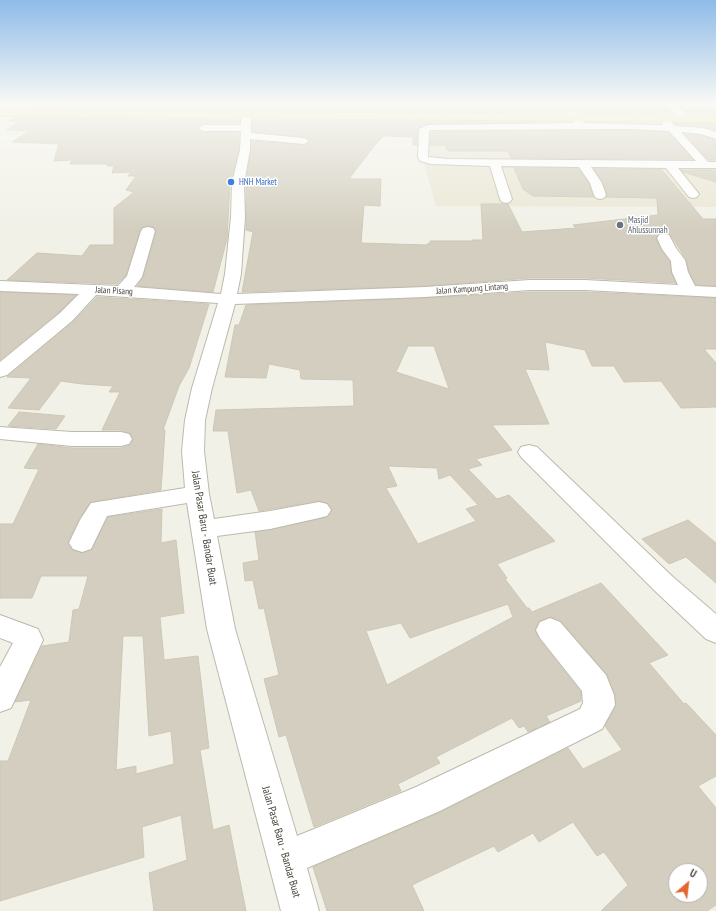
<!DOCTYPE html>
<style>
body{margin:0}
#map{position:relative;width:716px;height:911px;overflow:hidden;background:#f2f1e8;font-family:"PT Sans Narrow",sans-serif}
canvas{display:block}
.north{position:absolute;left:668px;top:863px;width:40px;height:40px;box-sizing:border-box;background:#fff;border:1px solid #b5b3af;border-radius:50%;rotate:28deg;font-size:11px;font-weight:700;line-height:16px;text-align:center;color:#454238}
.north::after{content:'';display:block;margin:auto;width:14px;height:18px;background:#e26630;clip-path:polygon(50% 0,100% 100%,50% 72%,0 100%)}
</style>
<div id="map">
<canvas width="716" height="911"></canvas>
<div class="north">U</div>
</div>
<script>
const c = document.querySelector('canvas').getContext('2d');
c.lineJoin = 'round';
function fill(path, color) {
  c.fillStyle = color;
  c.fill(path, 'evenodd');
}
function toPath(rows) {
  const path = new Path2D();
  for (const r of rows) {
    path.moveTo(r[0], r[1]);
    for (let i = 2; i < r.length; i += 2) path.lineTo(r[i], r[i + 1]);
  }
  return path;
}
function stroke(path, color, width, dash) {
  c.strokeStyle = color;
  c.lineWidth = width;
  c.lineCap = dash ? 'butt' : 'round';
  c.setLineDash(dash || []);
  c.stroke(path);
}
function label(font, color, halo, rows, align = 'center') {
  c.font = font + ' "PT Sans Narrow",sans-serif';
  c.lineWidth = 3;
  c.setLineDash([]);
  c.textBaseline = 'middle';
  c.strokeStyle = halo;
  c.fillStyle = color;
  for (const [text, x, y, turn = 0] of rows) {
    c.save();
    c.translate(x, y);
    c.rotate((+turn || 0) * Math.PI / 180);
    c.textAlign = isNaN(turn) ? turn : align;
    if (halo) c.strokeText(text, 0, 0);
    c.fillText(text, 0, 0);
    c.restore();
  }
}
fill(toPath([
 [412,121,716,124,716,207,436,206]
]), '#eae7d4');
const building = toPath([
 [41,103,663,103,674,114,578,113,572,110,566,113,31,109,41,103],
 [675,103,686,103,691,107,716,108,716,114,687,114,675,103],
 [15,118,240,120,240,124,203,124,197,127,203,132,239,132,239,150,230,183,227,239,213,292,137,286,143,277,156,231,154,227,148,226,143,227,140,230,126,275,117,284,7,280,37,253,82,256,90,245,114,245,114,208,134,192,126,190,136,176,128,176,131,172,112,173,114,166,107,166,107,164,70,164,72,160,54,161,59,144,12,142,29,131,6,130,19,122,8,121,15,118],
 [252,120,537,122,427,124,418,129,417,145,413,145,413,137,384,136,374,146,349,179,381,179,380,206,364,205,361,243,427,245,428,243,430,244,430,241,473,241,472,240,483,240,481,204,508,204,522,232,576,228,573,225,658,215,657,198,606,197,607,195,603,183,594,169,661,169,703,219,716,219,716,286,696,285,689,271,686,259,670,234,664,233,658,234,656,239,661,250,670,262,671,273,676,283,585,278,530,278,425,286,242,292,253,232,246,230,246,183,251,150,252,141,304,145,310,142,304,137,252,132,252,120],
 [674,123,716,123,716,130,703,126,676,125,674,123],
 [630,130,668,132,693,159,511,158,508,151,448,151,445,145,430,145,431,132,630,130],
 [685,134,701,135,716,140,716,160,709,160,685,134],
 [514,168,578,168,589,184,594,197,533,196,523,189,514,168],
 [681,170,716,170,716,182,683,172,681,170],
 [0,292,76,295,59,312,0,360,0,292],
 [530,292,585,292,716,298,716,349,704,349,716,363,716,407,681,408,661,381,624,382,614,366,592,366,585,350,545,342,549,370,525,369,549,424,492,425,512,450,476,459,482,465,468,469,497,499,509,495,555,541,497,564,507,578,505,579,527,608,529,608,532,612,601,583,668,655,649,663,684,704,686,703,716,735,716,776,698,786,716,808,716,905,707,911,601,911,628,885,604,852,597,856,573,822,539,842,533,833,498,852,494,846,412,885,424,911,327,911,313,867,441,812,568,748,583,769,622,750,605,726,616,706,615,695,607,674,561,621,551,617,539,621,535,629,539,639,581,692,581,701,546,716,550,722,528,732,524,726,519,728,512,718,436,757,440,763,398,784,401,791,314,827,286,735,279,737,264,679,279,675,264,608,259,609,253,580,245,581,243,563,259,560,255,532,327,517,332,509,327,503,319,501,259,511,251,490,237,493,228,431,213,431,216,410,354,406,353,380,301,379,300,370,269,364,266,378,225,377,235,325,239,325,246,305,425,298,530,292],
 [408,346,434,346,449,389,396,372,408,346],
 [388,466,437,468,439,479,450,475,478,505,466,509,476,521,418,544,386,488,397,486,388,466],
 [508,604,513,617,387,685,366,631,401,623,410,638,508,604],
 [676,871,700,871,700,895,676,895,676,871],
 [97,297,209,304,189,368,179,386,163,430,165,430,161,490,91,502,79,519,68,542,73,550,82,553,91,550,108,517,162,509,161,543,176,540,184,613,160,617,164,660,198,656,209,748,200,750,213,830,229,825,246,911,154,911,149,873,187,860,181,815,142,827,144,857,0,901,0,761,8,761,31,700,15,702,42,646,69,642,73,610,79,609,88,576,41,576,32,598,0,598,0,524,13,524,39,469,24,468,38,444,72,448,121,448,129,445,133,440,129,433,121,430,102,430,120,392,109,392,113,386,82,384,61,381,39,410,8,408,31,378,7,377,73,322,97,297],
 [123,636,143,636,149,736,171,731,174,764,136,774,136,766,116,770,123,636],
 [19,412,65,416,56,429,8,426,19,412],
 [688,520,716,543,716,583,686,557,669,564,642,539,688,520]
]);
fill(building, '#d3cebf');
stroke(building, '#cdc7b3', 1);
const minor = toPath([
 [0,103,11,103,10,105,0,107,0,103],
 [664,103,673,103,686,114,681,117,678,116,664,103],
 [572,111,575,112,584,123,663,125,662,123,664,121,667,120,670,121,675,126,703,128,716,132,716,139,701,134,681,132,708,162,716,162,716,168,678,168,699,194,697,197,693,198,689,197,666,168,591,167,602,183,606,195,604,198,600,199,596,198,594,195,590,183,579,167,501,166,512,199,510,202,506,203,502,202,500,199,490,166,431,164,420,161,418,157,419,129,427,125,574,123,567,114,572,111],
 [630,129,669,131,696,161,448,159,428,157,429,131,431,130,630,129],
 [246,112,251,115,251,133,304,138,309,141,304,144,250,139,250,150,244,183,245,217,241,274,237,294,425,287,530,280,585,280,678,285,672,272,671,261,662,249,657,238,659,235,664,234,669,235,676,248,685,260,688,272,695,286,716,287,716,297,585,290,530,290,425,297,235,304,212,388,205,420,204,451,209,494,214,519,270,511,319,502,327,504,331,510,327,516,319,518,270,529,217,536,235,629,297,836,416,787,580,709,583,703,582,691,540,638,536,630,540,622,550,618,560,622,606,675,614,695,615,705,602,729,440,811,307,868,319,911,281,911,207,629,187,503,107,516,91,549,82,552,73,549,69,543,80,520,91,503,185,488,182,451,185,420,192,388,218,303,96,295,72,321,7,375,0,377,0,362,60,313,79,294,0,291,0,281,118,286,127,276,141,231,143,228,148,227,153,228,155,231,142,277,134,287,221,294,225,274,231,217,232,183,240,150,241,131,203,131,198,128,203,125,241,125,241,115,246,112],
 [0,427,72,432,121,432,129,434,132,439,129,444,121,446,72,446,0,439,0,427],
 [529,445,537,447,673,577,716,614,716,643,706,639,655,591,521,457,518,452,521,447,529,445],
 [0,615,38,629,43,640,11,708,0,712,0,667,13,643,0,638,0,615]
]);
const major = toPath([
 [0,110,716,116,716,122,0,116,0,110]
]);
stroke(minor, '#bdb9ac', 2);
stroke(major, '#d6c872', 2);
fill(minor, '#fff');
fill(major, '#f3e8a1');
const sky = c.createLinearGradient(0, 0, 0, 230);
sky.addColorStop(0, '#8fbbe8');
sky.addColorStop(0.45, '#f9f9f5');
sky.addColorStop(1, '#f9f9f500');
c.fillStyle = sky;
c.fillRect(0, 0, 716, 230);
for (const [x, y, r, color] of [
 [231,182,4,"#3f7fe0"],
 [620,225,4,"#6b7280"]
]) {
  const dot = new Path2D();
  dot.arc(x, y, r, 0, 2 * Math.PI);
  c.fillStyle = color;
  c.fill(dot);
  stroke(dot, '#fff', 1.5);
}
label('9px', '#366cbe', '#fff', [
 ["HNH Market",239,182]
], 'left');
label('9px', '#5b616d', '#fff', [
 ["Masjid",628,220],
 ["Ahlussunnah",628,230]
], 'left');
label('9px', '#454238', '#fff', [
 ["Jalan Kampung Lintang",472,289,-4],
 ["Jalan Pisang",114,291,3]
]);
label('11px', '#454238', '#fff', [
 ["Jalan Pasar Baru - Bandar Buat",204,528,81],
 ["Jalan Pasar Baru - Bandar Buat",281,842,74]
]);
</script>
